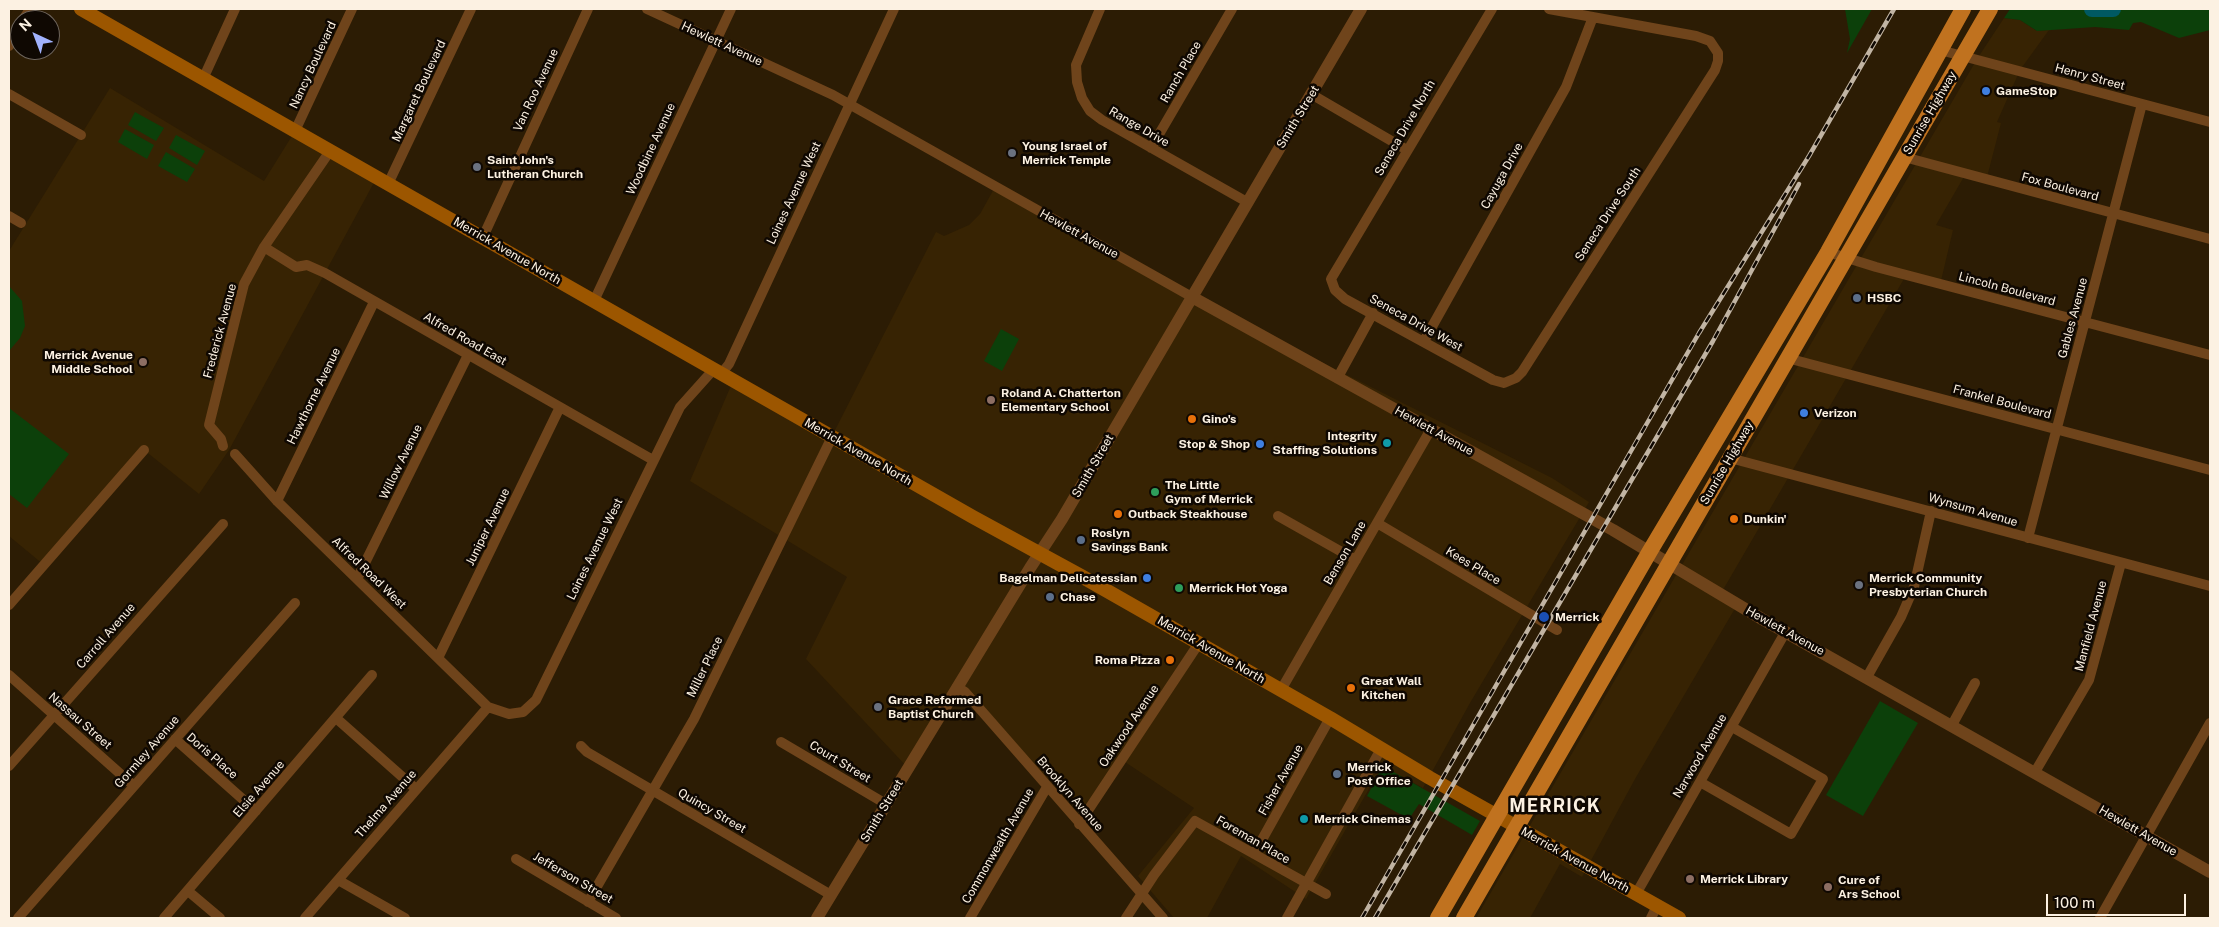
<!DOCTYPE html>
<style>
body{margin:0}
#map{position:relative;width:2219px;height:927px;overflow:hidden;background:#2c1c04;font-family:"Public Sans",sans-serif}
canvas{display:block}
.frame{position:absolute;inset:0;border:10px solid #fcf1e2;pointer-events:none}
.north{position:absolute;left:10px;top:10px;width:50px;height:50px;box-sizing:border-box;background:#0f0802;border:1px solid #6e655c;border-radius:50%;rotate:317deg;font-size:14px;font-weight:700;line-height:20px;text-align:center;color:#fcf1e2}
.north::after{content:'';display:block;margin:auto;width:18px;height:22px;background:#a1b2fd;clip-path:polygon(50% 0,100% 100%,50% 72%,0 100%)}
.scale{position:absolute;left:2046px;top:894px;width:140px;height:22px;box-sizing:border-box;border:2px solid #fcf1e2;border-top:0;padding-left:6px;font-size:15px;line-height:18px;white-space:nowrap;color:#fcf1e2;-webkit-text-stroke:4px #0f0802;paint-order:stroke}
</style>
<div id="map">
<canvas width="2219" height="927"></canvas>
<div class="frame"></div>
<div class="north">N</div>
<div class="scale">100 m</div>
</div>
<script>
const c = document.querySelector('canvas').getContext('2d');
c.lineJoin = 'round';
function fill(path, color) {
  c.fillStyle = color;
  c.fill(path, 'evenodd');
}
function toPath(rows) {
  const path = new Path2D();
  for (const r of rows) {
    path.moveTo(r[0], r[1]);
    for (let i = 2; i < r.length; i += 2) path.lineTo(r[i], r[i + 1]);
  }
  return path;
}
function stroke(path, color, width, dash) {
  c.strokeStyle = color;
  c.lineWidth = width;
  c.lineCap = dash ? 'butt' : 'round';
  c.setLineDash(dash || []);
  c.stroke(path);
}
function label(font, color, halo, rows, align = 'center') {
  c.font = font + ' "Public Sans",sans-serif';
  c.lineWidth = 5;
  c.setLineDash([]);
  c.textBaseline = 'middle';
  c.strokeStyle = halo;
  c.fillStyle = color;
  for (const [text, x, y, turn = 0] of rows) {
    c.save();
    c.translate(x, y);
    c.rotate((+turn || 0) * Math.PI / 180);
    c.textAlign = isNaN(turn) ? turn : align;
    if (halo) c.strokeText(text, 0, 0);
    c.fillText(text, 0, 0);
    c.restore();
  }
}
fill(toPath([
 [2004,18,2020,20,2037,31,2049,30,2020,70,1997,122,2001,123,1986,181,1965,175,1936,225,1953,230,1940,285,1905,277,1720,595,1737,605,1635,779,1582,877,1560,864,1530,918,1476,918,1977,59],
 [110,88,264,181,295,131,377,177,229,450,199,494,144,450,44,565,9,536,9,251],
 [995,187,1192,297,1552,478,1589,502,1470,703,1423,788,1382,766,1306,899,1241,856,1207,918,1174,918,1138,876,1194,808,1125,762,1088,819,957,687,908,768,806,659,847,577,690,481,733,381,832,436,936,232,944,236,969,225,980,214]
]), '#372303');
fill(toPath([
 [1845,9,1872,9,1847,53,1850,39],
 [2010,9,2210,9,2210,30,2179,38,2141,22,2133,23,2129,30,2095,27,2037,31,2020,20,2004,18],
 [135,112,164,128,156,141,128,125],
 [125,129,154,145,147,159,118,142],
 [176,135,205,151,197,165,169,148],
 [166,152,195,169,187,182,158,166],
 [9,286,22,301,25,326,20,338,9,351],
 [1001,329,1019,339,1002,371,984,361],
 [9,408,69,454,27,508,9,494],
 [1880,701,1918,723,1863,816,1826,795],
 [1383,766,1480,821,1472,835,1419,804,1409,819,1367,796]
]), '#0c400a');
stroke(toPath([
 [2092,9,2113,9]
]), '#005962', 16);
stroke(toPath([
 [647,9,833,95,1192,297],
 [1100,9,1076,65,1077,82,1082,98,1090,111,1102,120,1247,202],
 [1492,9,1331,279,1335,290,1345,299,1493,380,1504,383,1516,378,1522,372,1715,70,1718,61,1718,53,1710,41,1696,36,1549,9],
 [23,20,30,9],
 [9,46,20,26],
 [1940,50,2210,122],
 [203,79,235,9],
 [9,94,81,135],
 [1311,94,1407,150],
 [295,131,352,9],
 [1151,148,1232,9],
 [1904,157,2210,239],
 [388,184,471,9],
 [9,216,21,223],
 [483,237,588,9],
 [264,247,296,267,307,265,325,273,653,460],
 [1828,252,1876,267,2210,355],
 [594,301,731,9],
 [1424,341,1566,87,1593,17],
 [1787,358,2210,470],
 [721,374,729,364,894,9],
 [1338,377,1373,313],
 [223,446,221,439,209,425,244,284,264,247,330,151],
 [235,454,277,501,488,707,509,714,523,712,536,700,680,407,714,369],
 [1730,458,2210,586],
 [277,501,374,302],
 [1278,516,1356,560],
 [1377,523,1557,630],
 [2028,538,2142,104],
 [357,579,468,355],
 [9,605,144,450],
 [438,658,560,407],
 [9,675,134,786],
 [1867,677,1901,617,1914,587,1931,511],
 [957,687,965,692,1163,918],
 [1281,690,1431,429],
 [336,718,416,789],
 [1952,725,1975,683],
 [175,739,256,811],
 [781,742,886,804],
 [581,746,587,752,831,895],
 [9,766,223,524],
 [2035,772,2089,680,2121,563],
 [1700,782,1791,834,1823,779,1732,727],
 [1079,824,1199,643],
 [1254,854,1330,718],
 [516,859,616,918],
 [338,880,405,918],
 [188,891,220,918],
 [1636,894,1786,631],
 [588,902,694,719,832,437],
 [18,918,295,603],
 [164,918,372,675],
 [305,918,488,707],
 [970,918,1047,787],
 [1126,918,1154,875,1195,821,1326,894],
 [1287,918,1381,749],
 [1651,918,1657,906],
 [2100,918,2210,723]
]), '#6f441b', 10);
stroke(toPath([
 [1192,297,1613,530,1762,619,2210,872],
 [817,918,1030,568,1062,519,1361,9]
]), '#6f441b', 12);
stroke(toPath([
 [81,9,973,517,1081,576,1330,718,1430,778,1679,918]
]), '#9c5600', 14);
stroke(toPath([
 [1438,918,1650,551,1828,252,1963,9],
 [1464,918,1990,9]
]), '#c0721f', 16);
const rail = toPath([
 [1362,918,1699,333,1809,156,1894,9],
 [1375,918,1713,341,1799,184]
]);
stroke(rail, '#c1b4a3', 4.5);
stroke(rail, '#0f0802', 2.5, [8]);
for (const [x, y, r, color] of [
 [1986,91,5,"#3f7fe0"],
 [1012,153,5,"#6b7280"],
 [477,167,5,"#6b7280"],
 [1857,298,5,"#5c6f8a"],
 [143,362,5,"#8d6e63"],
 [991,400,5,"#8d6e63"],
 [1804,413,5,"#3f7fe0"],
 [1192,419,5,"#e8710a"],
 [1387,443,5,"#0f9aa8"],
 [1260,444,5,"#3f7fe0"],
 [1155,492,5,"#2e9e5b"],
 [1118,514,5,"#e8710a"],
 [1734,519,5,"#e8710a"],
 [1081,540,5,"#5c6f8a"],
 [1147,578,5,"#3f7fe0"],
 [1859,585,5,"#6b7280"],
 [1179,588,5,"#2e9e5b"],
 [1050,597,5,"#5c6f8a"],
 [1544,617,6,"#1a4fb4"],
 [1170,660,5,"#e8710a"],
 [1351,688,5,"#e8710a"],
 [878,707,5,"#6b7280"],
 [1337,774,5,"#5c6f8a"],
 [1304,819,5,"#0f9aa8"],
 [1690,879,5,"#8d6e63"],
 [1828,887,5,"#8d6e63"]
]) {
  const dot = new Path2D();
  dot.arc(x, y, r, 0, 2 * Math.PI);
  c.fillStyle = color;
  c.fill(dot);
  stroke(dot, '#0f0802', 2);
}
label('12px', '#fcf1e2', '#0f0802', [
 ["Hewlett Avenue",722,44,25],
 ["Nancy Boulevard",313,65,-65],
 ["Ranch Place",1181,72,-60],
 ["Henry Street",2090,77,15],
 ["Van Roo Avenue",536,90,-65],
 ["Margaret Boulevard",419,91,-65],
 ["Sunrise Highway",1930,113,-60],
 ["Smith Street",1298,117,-59],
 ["Range Drive",1139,127,30],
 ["Seneca Drive North",1405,128,-60],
 ["Woodbine Avenue",651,149,-65],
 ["Cayuga Drive",1502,176,-61],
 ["Fox Boulevard",2060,187,15],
 ["Loines Avenue West",794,193,-65],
 ["Seneca Drive South",1608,214,-57],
 ["Hewlett Avenue",1079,234,29],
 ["Merrick Avenue North",507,251,30],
 ["Lincoln Boulevard",2007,289,15],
 ["Gables Avenue",2073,318,-75],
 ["Seneca Drive West",1416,323,29],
 ["Frederick Avenue",220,331,-75],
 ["Alfred Road East",465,339,30],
 ["Hawthorne Avenue",314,396,-64],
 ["Frankel Boulevard",2002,402,15],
 ["Hewlett Avenue",1434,431,29],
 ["Merrick Avenue North",858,452,30],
 ["Willow Avenue",401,462,-64],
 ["Sunrise Highway",1727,463,-60],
 ["Smith Street",1093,466,-60],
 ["Wynsum Avenue",1973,510,16],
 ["Juniper Avenue",488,527,-64],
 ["Loines Avenue West",595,549,-64],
 ["Benson Lane",1345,553,-60],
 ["Kees Place",1473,566,31],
 ["Alfred Road West",369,573,44],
 ["Manfield Avenue",2091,626,-75],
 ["Hewlett Avenue",1785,631,29],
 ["Carroll Avenue",106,636,-49],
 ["Merrick Avenue North",1211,650,30],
 ["Miller Place",705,667,-64],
 ["Nassau Street",80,721,41],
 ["Oakwood Avenue",1129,726,-56],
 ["Gormley Avenue",147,752,-49],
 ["Doris Place",212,756,41],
 ["Narwood Avenue",1700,756,-60],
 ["Court Street",840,762,31],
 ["Fisher Avenue",1281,780,-61],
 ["Elsie Avenue",259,789,-49],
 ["Brooklyn Avenue",1070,794,49],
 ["Thelma Avenue",386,804,-49],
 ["Quincy Street",712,811,30],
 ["Smith Street",882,811,-59],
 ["Hewlett Avenue",2138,831,30],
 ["Foreman Place",1253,840,30],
 ["Commonwealth Avenue",998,846,-60],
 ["Merrick Avenue North",1575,860,29],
 ["Jefferson Street",573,878,30]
]);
label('bold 12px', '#fcf1e2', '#0f0802', [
 ["GameStop",1996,91],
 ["Young Israel of",1022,146],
 ["Merrick Temple",1022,160],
 ["Saint John's",487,160],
 ["Lutheran Church",487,174],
 ["HSBC",1867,298],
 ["Merrick Avenue",133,355,"right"],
 ["Middle School",133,369,"right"],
 ["Roland A. Chatterton",1001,393],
 ["Elementary School",1001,407],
 ["Verizon",1814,413],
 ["Gino's",1202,419],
 ["Integrity",1377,436,"right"],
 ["Staffing Solutions",1377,450,"right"],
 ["Stop & Shop",1250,444,"right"],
 ["The Little",1165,485],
 ["Gym of Merrick",1165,499],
 ["Outback Steakhouse",1128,514],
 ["Dunkin'",1744,519],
 ["Roslyn",1091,533],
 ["Savings Bank",1091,547],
 ["Bagelman Delicatessian",1137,578,"right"],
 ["Merrick Community",1869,578],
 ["Presbyterian Church",1869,592],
 ["Merrick Hot Yoga",1189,588],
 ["Chase",1060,597],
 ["Merrick",1555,617],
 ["Roma Pizza",1160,660,"right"],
 ["Great Wall",1361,681],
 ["Kitchen",1361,695],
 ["Grace Reformed",888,700],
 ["Baptist Church",888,714],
 ["Merrick",1347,767],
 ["Post Office",1347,781],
 ["Merrick Cinemas",1314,819],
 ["Merrick Library",1700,879],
 ["Cure of",1838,880],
 ["Ars School",1838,894]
], 'left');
c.letterSpacing = '1px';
label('bold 18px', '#fcf1e2', '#0f0802', [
 ["MERRICK",1555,806]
]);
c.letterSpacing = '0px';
</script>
